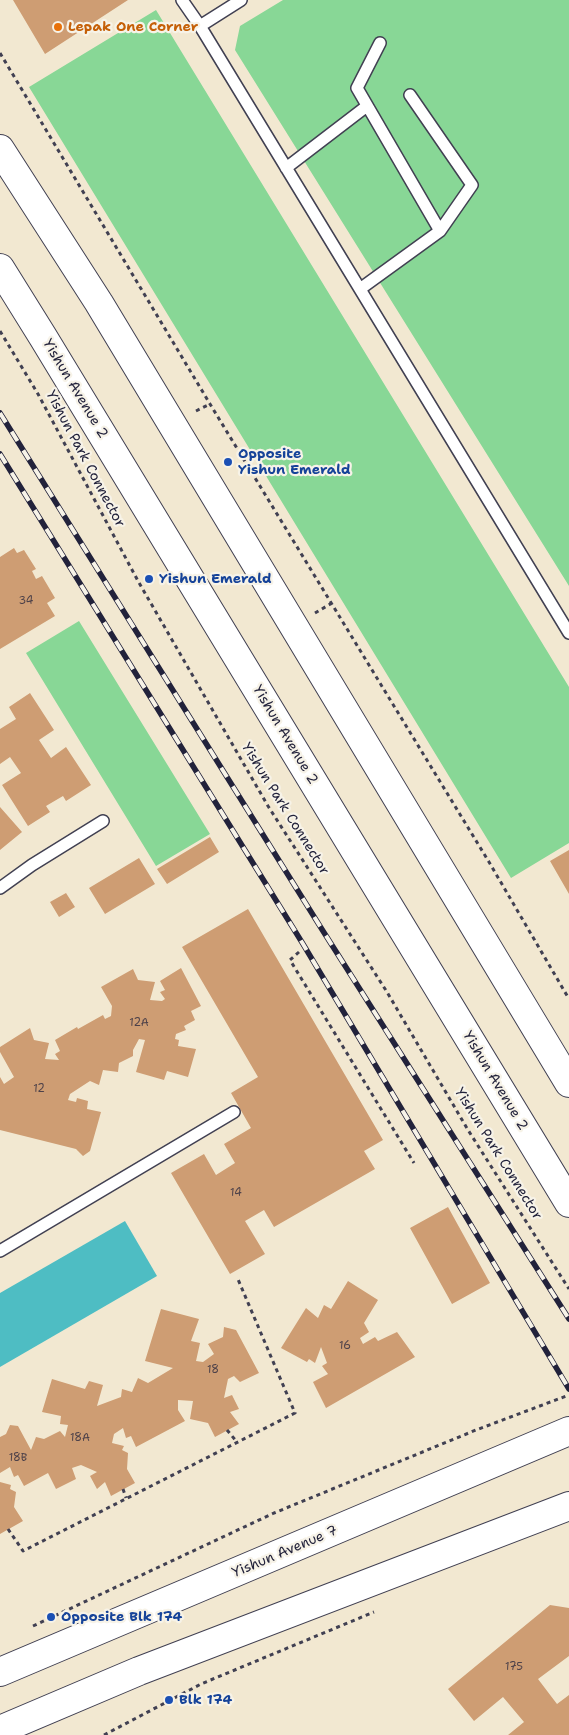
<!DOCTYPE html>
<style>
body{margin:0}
canvas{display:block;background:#f2e8d1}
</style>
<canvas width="569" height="1735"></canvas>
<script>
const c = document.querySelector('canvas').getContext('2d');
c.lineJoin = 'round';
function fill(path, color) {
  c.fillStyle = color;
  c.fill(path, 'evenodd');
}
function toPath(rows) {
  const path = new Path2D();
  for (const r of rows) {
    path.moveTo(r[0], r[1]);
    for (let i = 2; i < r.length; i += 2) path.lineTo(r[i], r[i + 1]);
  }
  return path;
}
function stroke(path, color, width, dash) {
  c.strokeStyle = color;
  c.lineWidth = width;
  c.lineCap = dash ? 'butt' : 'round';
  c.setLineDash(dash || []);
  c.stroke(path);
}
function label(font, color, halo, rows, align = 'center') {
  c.font = font + ' "Shantell Sans",sans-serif';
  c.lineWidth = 4.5;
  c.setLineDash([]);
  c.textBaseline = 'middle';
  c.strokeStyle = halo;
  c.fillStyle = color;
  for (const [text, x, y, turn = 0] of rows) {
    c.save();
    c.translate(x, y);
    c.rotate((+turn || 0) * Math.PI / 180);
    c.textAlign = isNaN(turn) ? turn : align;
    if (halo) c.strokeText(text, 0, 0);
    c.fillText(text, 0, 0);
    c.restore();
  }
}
fill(toPath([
 [283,0,569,0,569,586,235,50,240,26],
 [156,10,569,687,569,843,511,878,29,87],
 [79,621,210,834,156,866,26,653]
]), '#88d796');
fill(toPath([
 [125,1221,157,1276,0,1367,0,1293]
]), '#4ebdc3');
fill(toPath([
 [13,0,128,0,45,54],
 [14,548,17,553,24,550,36,569,32,571,36,579,42,576,55,598,47,603,55,616,0,649,0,557],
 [30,693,54,730,39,740,51,758,66,747,91,785,66,801,63,796,46,806,50,812,28,826,2,785,21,773,10,757,0,764,0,729,16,719,9,707],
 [0,807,22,832,0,850],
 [210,837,219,852,167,884,157,869],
 [569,850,569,894,550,861],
 [139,858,155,884,105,914,89,888],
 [66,893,75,907,59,917,50,902],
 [248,909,383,1140,364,1151,375,1169,274,1227,264,1210,245,1221,265,1254,230,1274,171,1173,204,1154,216,1175,235,1163,224,1144,251,1128,231,1093,258,1077,182,947],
 [181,968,201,1006,191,1011,195,1020,184,1026,186,1030,176,1034,175,1039,179,1040,178,1046,196,1049,188,1077,167,1071,164,1080,136,1072,145,1040,139,1039,133,1050,133,1056,119,1063,118,1072,103,1070,99,1085,90,1081,70,1094,68,1100,76,1102,77,1098,88,1101,87,1109,101,1112,90,1151,83,1156,76,1149,0,1130,0,1077,4,1084,14,1077,0,1052,0,1047,30,1028,34,1040,49,1043,45,1059,59,1060,55,1054,60,1051,55,1040,77,1027,78,1029,103,1015,105,1019,111,1016,112,1006,101,987,133,969,138,980,155,982,150,1000,162,1001,165,999,160,992,165,990,160,981],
 [448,1207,490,1283,452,1304,410,1228],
 [348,1281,378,1300,364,1323,369,1332,360,1338,363,1344,375,1337,378,1341,397,1332,415,1357,326,1408,313,1382,328,1374,322,1366,327,1363,321,1347,315,1363,309,1359,307,1362,281,1348,306,1308,318,1318,324,1305,331,1309],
 [161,1309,199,1319,191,1341,200,1343,196,1361,203,1362,214,1354,208,1344,223,1337,224,1327,236,1330,259,1373,240,1382,234,1376,228,1379,224,1398,232,1395,239,1409,230,1412,239,1424,215,1437,208,1423,190,1419,193,1401,178,1400,178,1410,185,1421,136,1447,131,1436,126,1438,123,1428,114,1434,112,1443,124,1446,122,1450,128,1453,127,1469,135,1483,111,1496,105,1482,97,1489,90,1476,97,1472,81,1465,72,1468,76,1479,56,1489,48,1473,24,1486,18,1475,14,1477,10,1467,0,1473,0,1437,6,1434,10,1425,18,1426,31,1450,36,1437,44,1439,60,1431,65,1437,68,1425,60,1424,61,1416,42,1412,52,1379,85,1389,89,1381,103,1385,97,1406,121,1397,122,1389,132,1392,138,1378,148,1383,173,1368,145,1361],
 [0,1482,11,1485,10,1489,16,1492,14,1507,23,1521,0,1534],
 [550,1605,569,1608,569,1656,538,1679,557,1704,569,1695,569,1735,508,1735,524,1722,503,1697,474,1721,448,1689]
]), '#ce9d73');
const service = toPath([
 [182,0,200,26,569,633],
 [200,26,241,0],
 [380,43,357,88,440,231],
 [286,168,367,106],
 [360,289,440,231,472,185,410,95],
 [0,888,32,865,103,821],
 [0,1251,234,1112]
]);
const primary = toPath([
 [0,149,99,303,569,1083],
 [0,268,43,337,569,1203],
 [0,1672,569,1431],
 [0,1730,139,1671,569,1506]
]);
stroke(service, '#414052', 14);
stroke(primary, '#414052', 30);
stroke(toPath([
 [0,53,210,404,489,862,569,999],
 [0,331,38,394,138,581,268,806,387,992,468,1130,569,1289],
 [196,411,210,404],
 [315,613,332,603],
 [299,952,290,960,414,1163],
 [227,1430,237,1442],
 [123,1489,126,1498],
 [8,1529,23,1551,295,1413,237,1277],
 [33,1626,274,1513,476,1430,569,1395],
 [104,1735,201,1684,374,1612]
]), '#414052', 3, [4, 4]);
stroke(service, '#fff', 11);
stroke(primary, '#fff', 28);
const rail = toPath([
 [0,413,323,931,569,1319],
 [0,454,303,944,569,1389]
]);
stroke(rail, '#22223b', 5.5);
stroke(rail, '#f7f3e8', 4, [11]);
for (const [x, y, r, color] of [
 [58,27,5,"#e8710a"],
 [228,462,5,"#1a4fb4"],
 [149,579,5,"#1a4fb4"],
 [51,1617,5,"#1a4fb4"],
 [169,1700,5,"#1a4fb4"]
]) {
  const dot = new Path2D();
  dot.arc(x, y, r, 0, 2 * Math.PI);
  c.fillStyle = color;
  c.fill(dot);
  stroke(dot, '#f7f3e8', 2);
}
label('11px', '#4d4149', null, [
 ["34",26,601],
 ["12A",139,1023],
 ["12",39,1089],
 ["14",236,1193],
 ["16",345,1346],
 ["18",213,1370],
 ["18A",80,1438],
 ["18B",18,1458],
 ["175",514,1667]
]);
label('bold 14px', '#c56008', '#f7f3e8', [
 ["Lepak One Corner",68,27]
], 'left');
label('14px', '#22223b', '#f7f3e8', [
 ["Yishun Avenue 2",75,389,59],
 ["Yishun Park Connector",85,459,62],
 ["Yishun Avenue 2",285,735,59],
 ["Yishun Park Connector",285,809,58],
 ["Yishun Avenue 2",495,1081,59],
 ["Yishun Park Connector",498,1154,58],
 ["Yishun Avenue 7",285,1552,-23]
]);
label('bold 14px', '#164399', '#f7f3e8', [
 ["Opposite",238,454],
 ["Yishun Emerald",238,470],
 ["Yishun Emerald",159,579],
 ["Opposite Blk 174",61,1617],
 ["Blk 174",179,1700]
], 'left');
</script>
